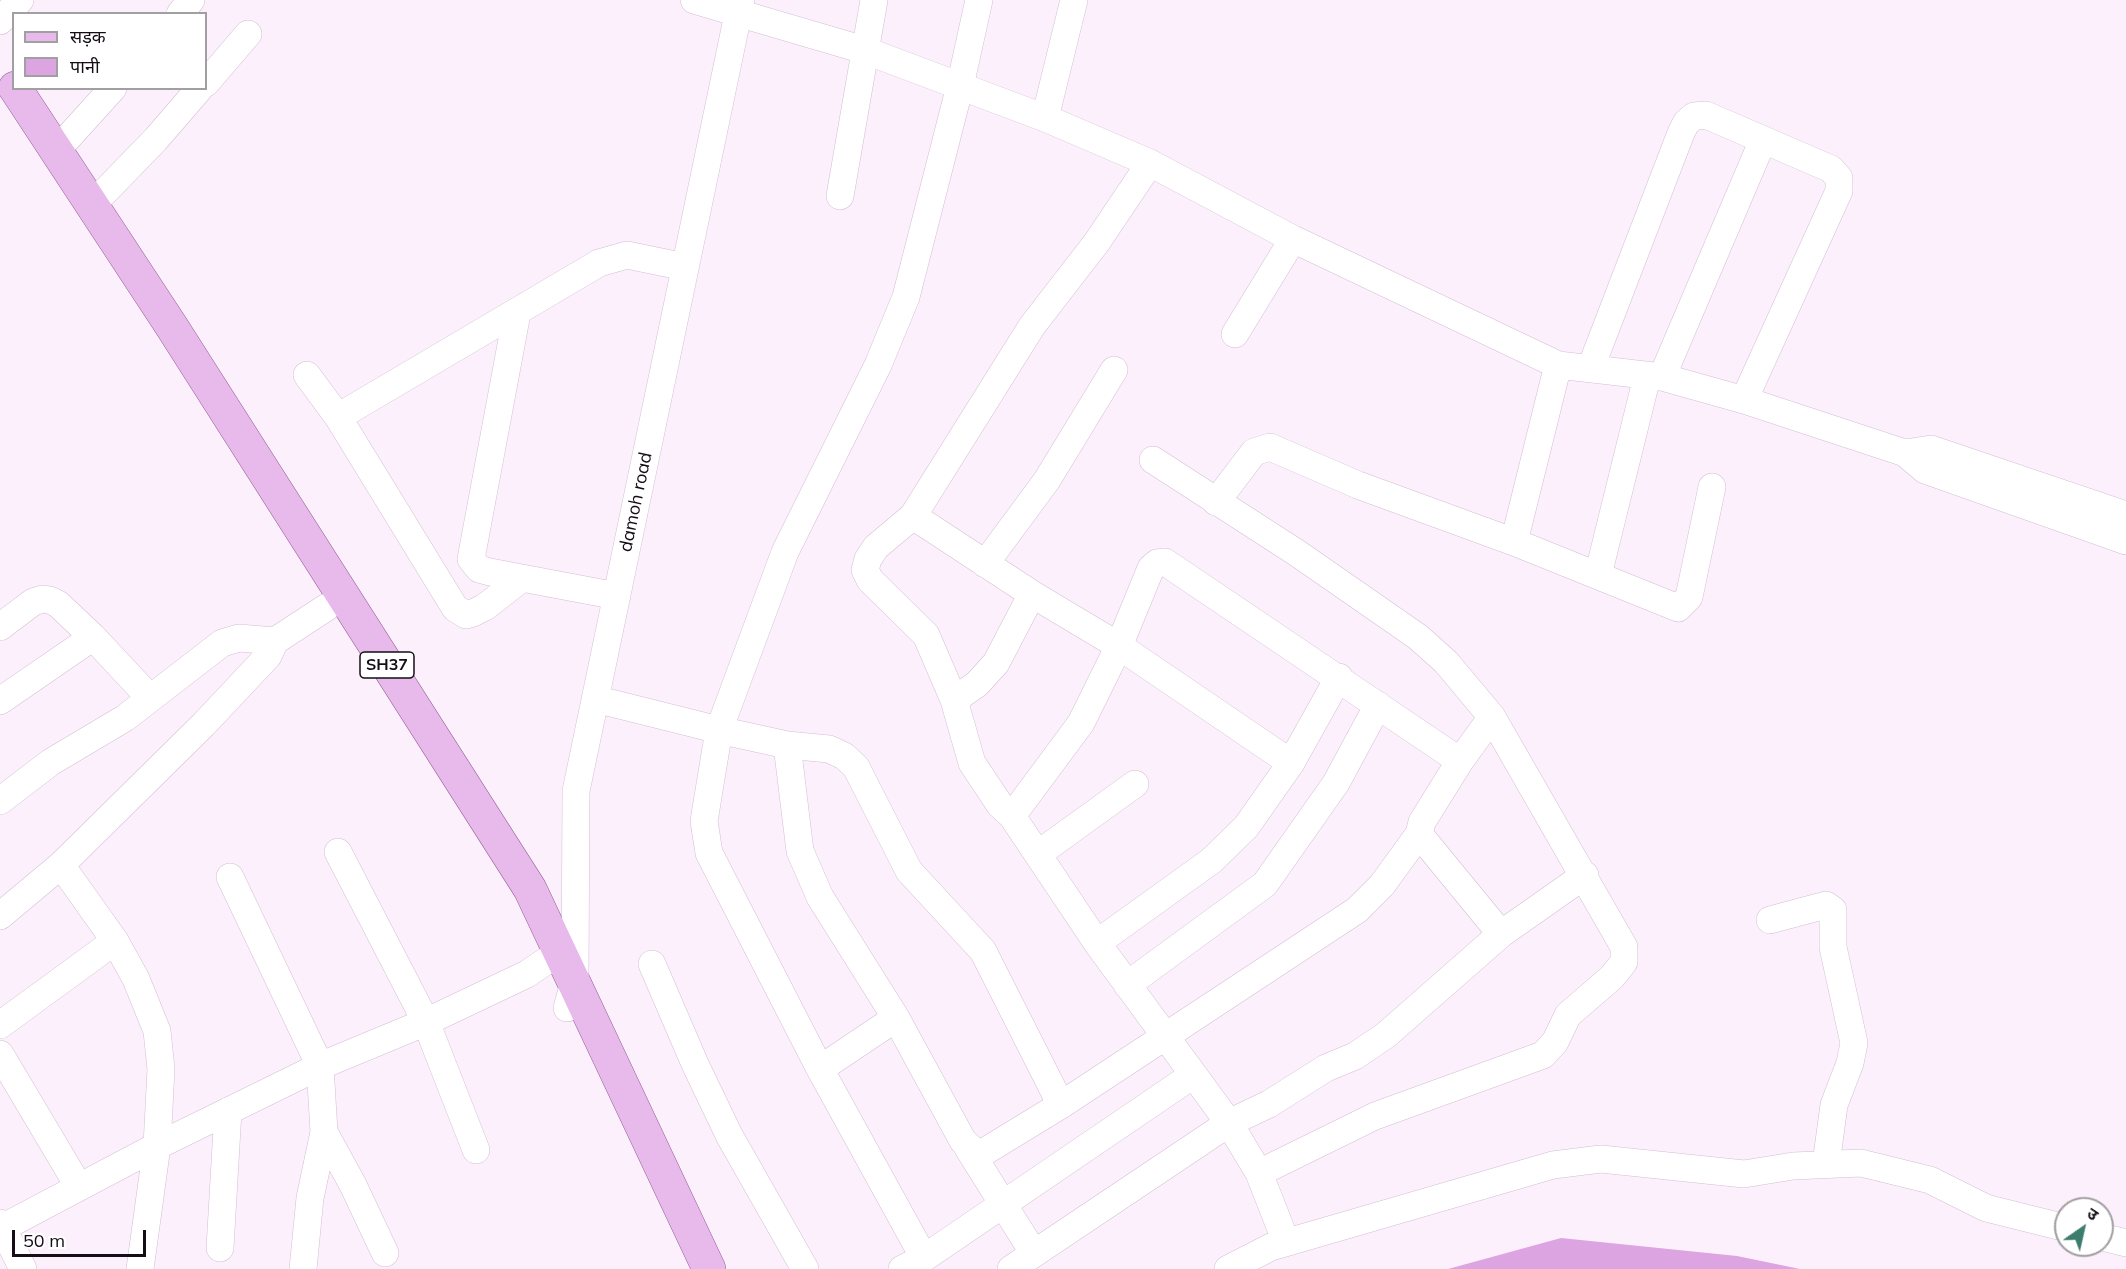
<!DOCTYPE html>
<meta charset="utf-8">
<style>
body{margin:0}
#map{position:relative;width:2126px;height:1269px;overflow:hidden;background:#fdf0fd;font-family:Mulish,"Noto Sans Devanagari",sans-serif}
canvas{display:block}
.legend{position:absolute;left:12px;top:12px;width:195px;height:78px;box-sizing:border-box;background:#fff;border:2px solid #a19fa1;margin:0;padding:8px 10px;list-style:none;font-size:18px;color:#150e15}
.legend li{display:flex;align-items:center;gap:12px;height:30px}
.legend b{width:30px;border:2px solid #a19fa1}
.north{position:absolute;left:2054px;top:1197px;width:60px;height:60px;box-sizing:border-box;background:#fff;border:2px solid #a19fa1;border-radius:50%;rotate:34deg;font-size:16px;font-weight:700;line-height:24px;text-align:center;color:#150e15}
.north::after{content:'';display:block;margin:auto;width:21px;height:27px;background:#3d7d6d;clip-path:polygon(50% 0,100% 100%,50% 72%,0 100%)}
.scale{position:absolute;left:12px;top:1230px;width:134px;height:27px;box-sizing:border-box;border:3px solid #150e15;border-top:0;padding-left:8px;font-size:18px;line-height:21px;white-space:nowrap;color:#150e15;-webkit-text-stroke:4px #fff;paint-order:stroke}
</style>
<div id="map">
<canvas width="2126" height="1269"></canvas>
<ul class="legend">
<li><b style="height:8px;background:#e8b9eb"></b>सड़क</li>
<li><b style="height:16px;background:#dca4e0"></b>पानी</li>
</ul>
<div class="north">उ</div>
<div class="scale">50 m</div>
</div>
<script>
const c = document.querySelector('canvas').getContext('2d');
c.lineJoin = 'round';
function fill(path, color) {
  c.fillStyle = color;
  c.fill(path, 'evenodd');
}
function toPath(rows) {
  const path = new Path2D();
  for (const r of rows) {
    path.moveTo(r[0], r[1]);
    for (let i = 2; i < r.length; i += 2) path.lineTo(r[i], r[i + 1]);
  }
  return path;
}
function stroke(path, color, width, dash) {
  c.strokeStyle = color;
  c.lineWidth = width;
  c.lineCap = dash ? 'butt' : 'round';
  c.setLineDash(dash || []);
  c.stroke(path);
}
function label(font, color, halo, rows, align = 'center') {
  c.font = font + ' Mulish,sans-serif';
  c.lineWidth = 6;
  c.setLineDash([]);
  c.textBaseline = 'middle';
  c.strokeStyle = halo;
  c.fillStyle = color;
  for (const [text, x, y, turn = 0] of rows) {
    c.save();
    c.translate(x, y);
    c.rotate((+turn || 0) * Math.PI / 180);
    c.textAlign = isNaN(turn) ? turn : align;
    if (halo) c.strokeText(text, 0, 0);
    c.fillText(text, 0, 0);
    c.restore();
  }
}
fill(toPath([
 [1561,1238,1737,1256,1800,1269,1448,1269]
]), '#dca4e0');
const minor = toPath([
 [694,0,864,50,1045,118,1150,163,1293,239,1558,365,1662,377,1744,400,1905,453,1925,470,2126,541],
 [180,14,191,0],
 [0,21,20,0],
 [206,83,248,34],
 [1045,118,1074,0],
 [56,151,113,88],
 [1150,163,1097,242,1032,326,913,516,876,547,868,559,865,570,870,580,926,635,954,700,972,763,1000,805,1012,816,1097,943,1229,1123,1259,1173,1286,1242],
 [840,196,874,0],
 [92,205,156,139,200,88],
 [517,313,471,559,479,569,490,572,617,596],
 [1235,334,1293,239],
 [1591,367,1681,133,1686,123,1694,116,1706,115,1831,169,1839,178,1839,191,1744,400],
 [307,375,338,417,455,608,466,615,473,613,485,607,521,579],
 [1662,377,1763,140],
 [338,417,599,263,627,255,685,267],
 [1905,453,1931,449,2126,515],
 [1153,460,1297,553,1418,637,1446,662,1492,717,1624,947,1624,962,1612,977,1568,1015,1555,1042,1543,1055,1375,1116,1259,1173],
 [1216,502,1254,452,1270,447,1358,485,1514,542,1678,608,1689,597,1712,487],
 [913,516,1032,594,1119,646,1291,763],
 [1514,542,1558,365],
 [985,564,1047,480,1114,370],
 [1598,575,1647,377],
 [0,627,33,602,43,599,50,600,58,604,93,637,150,698],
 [595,699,719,730,787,745,829,749,844,756,856,767,909,871,983,951,1061,1105],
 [954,700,977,684,996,663,1032,594],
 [0,701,93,637],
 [787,745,800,851,820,897,896,1018,963,1141,975,1152,984,1152,1061,1105,1357,910,1382,885,1419,834,1422,822,1460,761,1492,717],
 [0,801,51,762,125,718,222,643,239,638,275,641],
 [1012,816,1081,723,1119,646,1151,568,1157,563,1165,562,1460,761],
 [1419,834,1501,934],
 [338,852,426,1022,476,1150],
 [1038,854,1135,784],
 [61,865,115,941,136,979,157,1031,161,1069,157,1146,140,1269],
 [230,877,320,1066,324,1132,310,1198,303,1269],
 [0,916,61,865,204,724,268,656,275,641,327,607],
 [1770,920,1826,905,1833,910,1833,947,1854,1043,1850,1063,1834,1105,1826,1164],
 [1097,943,1211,861,1246,827,1291,763,1339,677],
 [652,964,695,1064,729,1135,805,1269],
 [1127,985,1265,884,1336,783,1378,705],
 [567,1008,575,979,576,791,741,0],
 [0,1025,115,941],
 [0,1054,79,1187],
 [820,1069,896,1018],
 [324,1132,353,1185,385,1253],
 [968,1148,1033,1252],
 [0,1223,23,1269],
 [0,1229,157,1146,320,1066,426,1022,527,974,561,951],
 [2102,1237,2126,1243],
 [220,1248,228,1111],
 [924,1258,820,1069,709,853,704,821,719,730,785,552,878,365,906,297,960,86,979,0],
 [902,1269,924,1258,1193,1075],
 [1011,1269,1229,1123,1269,1104,1326,1068,1355,1056,1386,1035,1501,934,1585,875],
 [1228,1269,1271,1247,1553,1165,1601,1159,1744,1174,1793,1166,1861,1163,1930,1180,1986,1208,2066,1228]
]);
const major = toPath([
 [15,88,172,327,530,889,709,1269]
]);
stroke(minor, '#d2bed3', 28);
stroke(major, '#945f97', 34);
stroke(minor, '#fff', 27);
stroke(major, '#e8b9eb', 33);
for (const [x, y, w] of [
 [387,665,54]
]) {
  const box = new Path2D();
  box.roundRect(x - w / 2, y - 13, w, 26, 4.5);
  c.fillStyle = '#fff';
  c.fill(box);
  stroke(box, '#150e15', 1.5);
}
label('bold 16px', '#150e15', null, [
 ["SH37",387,665]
]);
label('18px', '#150e15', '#fff', [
 ["damoh road",636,502,-78]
]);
</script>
